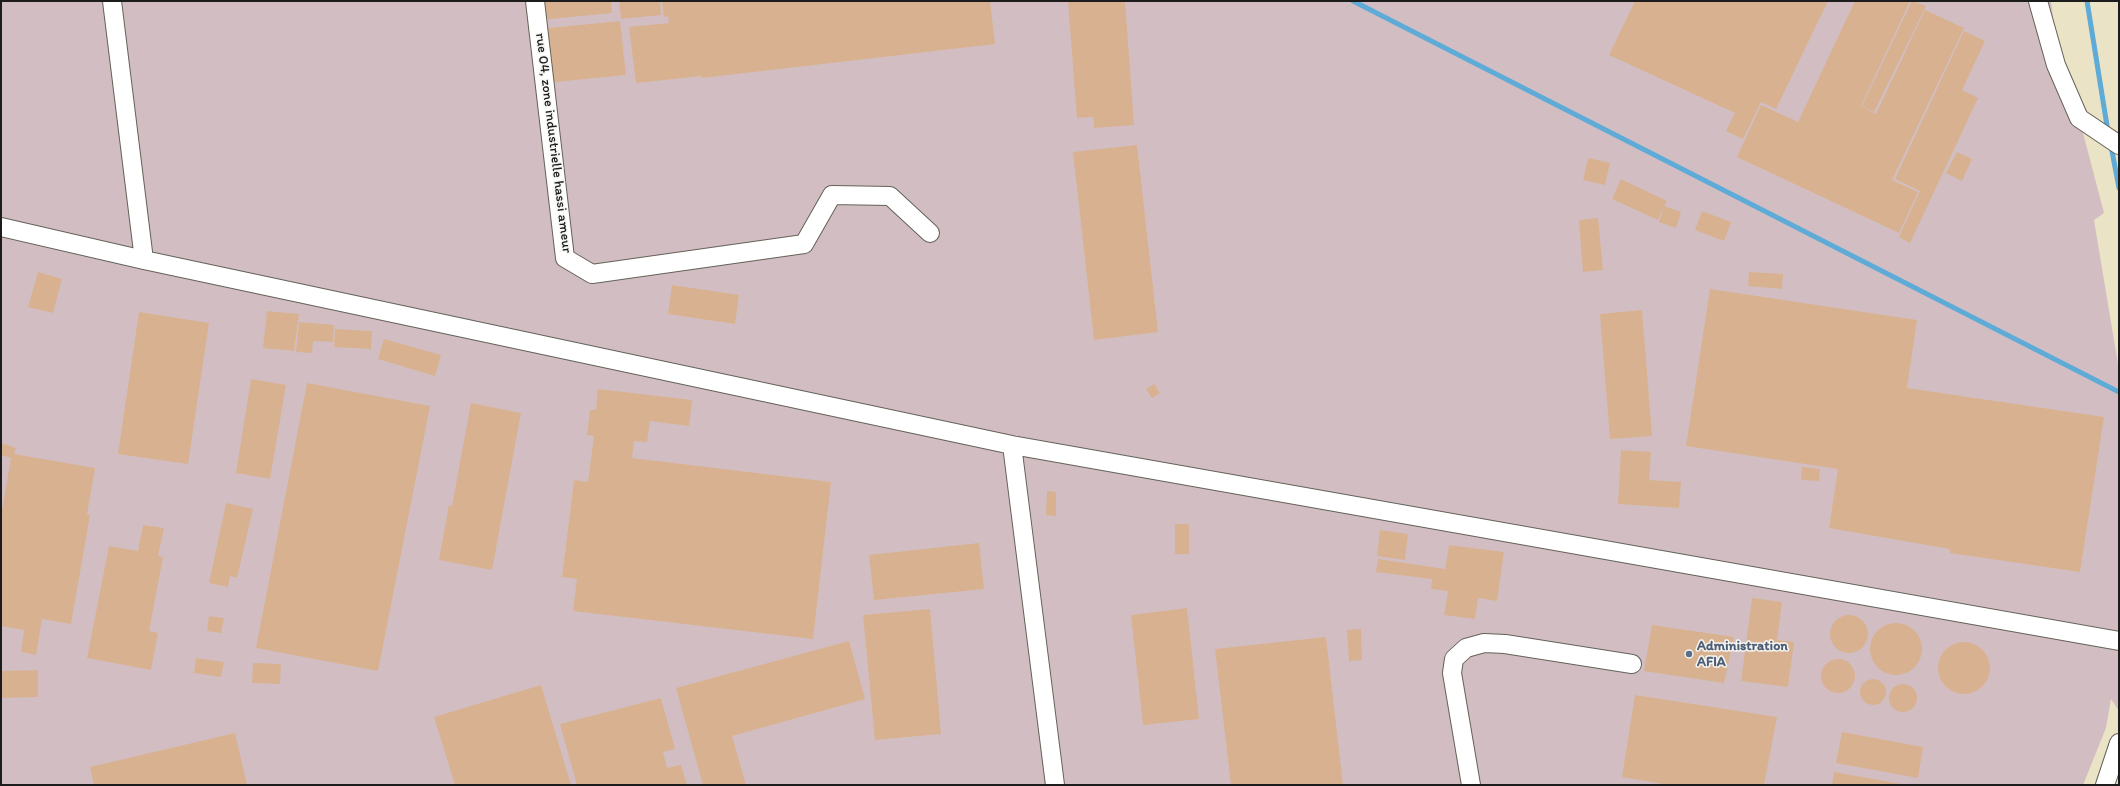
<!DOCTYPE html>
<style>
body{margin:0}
#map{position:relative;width:2120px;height:786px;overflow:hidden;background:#ebe3c6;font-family:Itim,sans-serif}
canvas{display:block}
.frame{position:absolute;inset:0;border:2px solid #1c1c1c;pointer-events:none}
</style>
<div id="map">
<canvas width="2120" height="786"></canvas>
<div class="frame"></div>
</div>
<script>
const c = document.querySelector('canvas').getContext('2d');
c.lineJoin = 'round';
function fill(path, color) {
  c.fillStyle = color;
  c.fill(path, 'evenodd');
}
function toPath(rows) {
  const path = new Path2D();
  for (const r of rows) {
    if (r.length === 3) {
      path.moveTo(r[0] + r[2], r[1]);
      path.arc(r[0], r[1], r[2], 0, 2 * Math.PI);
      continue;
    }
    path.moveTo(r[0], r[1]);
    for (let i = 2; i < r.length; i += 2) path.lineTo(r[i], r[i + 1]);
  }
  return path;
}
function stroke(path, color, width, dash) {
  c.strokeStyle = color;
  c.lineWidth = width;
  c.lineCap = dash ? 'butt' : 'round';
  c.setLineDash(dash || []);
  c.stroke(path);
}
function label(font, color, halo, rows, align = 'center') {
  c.font = font + ' Itim,sans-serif';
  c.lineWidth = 3;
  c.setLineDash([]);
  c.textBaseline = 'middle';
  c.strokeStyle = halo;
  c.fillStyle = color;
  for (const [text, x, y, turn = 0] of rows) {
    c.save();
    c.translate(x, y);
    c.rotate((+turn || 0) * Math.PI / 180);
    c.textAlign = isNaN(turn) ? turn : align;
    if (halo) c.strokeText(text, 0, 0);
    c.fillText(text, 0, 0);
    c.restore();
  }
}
fill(toPath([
 [1,1,2051,1,2053,18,2104,213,2094,220,2119,370,2119,711,2111,699,2106,728,2083,785,1,785]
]), '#d2bec2');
stroke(toPath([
 [1353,1,2119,392],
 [2087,1,2108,132],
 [2111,146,2119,188]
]), '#5eabd7', 5);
fill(toPath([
 [528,1,611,1,612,13,530,21],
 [619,1,660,1,661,15,621,19],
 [662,1,990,1,995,44,702,78,702,76,636,83,629,27,669,23,668,16,664,17],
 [1068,1,1125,1,1134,125,1094,128,1093,117,1077,118],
 [1635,1,1828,1,1776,109,1761,102,1743,139,1726,131,1735,113,1609,55],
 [1855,1,1910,1,1861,106,1876,114,1925,10,1964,28,1892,180,1918,192,1899,233,1737,157,1761,105,1798,122],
 [1912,1,1926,6,1874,112,1862,106],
 [620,21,626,75,545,83,539,29],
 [1964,31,1985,41,1962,90,1978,98,1910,243,1899,237,1920,191,1895,179],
 [1137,145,1158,332,1094,340,1073,152],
 [1957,152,1972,159,1962,181,1946,173],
 [1588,158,1610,163,1605,185,1583,180],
 [1621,179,1667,201,1664,206,1681,212,1676,228,1659,222,1664,207,1658,220,1612,199],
 [1702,211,1731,222,1724,241,1695,230],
 [1598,218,1603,270,1583,272,1579,220],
 [38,272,62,279,53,313,28,307],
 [1749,272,1783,274,1782,289,1748,286],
 [672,285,739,295,735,324,668,314],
 [1710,289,1917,320,1907,388,2104,417,2080,572,1950,553,1950,549,1829,528,1838,469,1686,446],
 [1642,310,1652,436,1610,439,1600,314],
 [267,311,299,314,294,351,263,348],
 [139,312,209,323,188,464,118,454],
 [299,322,334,325,333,342,313,341,312,353,296,352],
 [335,329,372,331,371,349,334,347],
 [384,339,441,355,435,376,378,359],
 [251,379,286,385,270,479,236,473],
 [307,383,430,406,378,671,256,648],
 [1154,384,1160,393,1152,398,1146,389],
 [598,389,692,400,689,426,650,421,647,442,634,441,632,458,831,482,813,639,573,611,577,579,562,577,574,480,588,482,594,436,587,435,590,410,596,410],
 [471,403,521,413,492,570,439,560,449,505,452,506],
 [1,443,16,448,14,454,95,468,87,514,90,515,71,624,42,619,36,655,21,652,24,630,1,626,1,516,11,458,1,455],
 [1621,450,1651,452,1649,480,1681,482,1679,508,1618,504],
 [1802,467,1820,469,1819,481,1801,480],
 [1047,491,1056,492,1056,516,1046,515],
 [226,503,253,509,237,578,230,576,228,587,209,583],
 [1175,524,1189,524,1189,554,1175,554],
 [143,525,164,528,158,556,163,557,149,631,158,633,151,670,87,658,109,546,138,551],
 [1380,530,1408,534,1405,560,1377,556],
 [979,543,984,589,874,600,869,555],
 [1449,545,1504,552,1497,601,1478,598,1475,619,1444,615,1448,591,1431,589,1432,579,1376,572,1378,559,1445,569],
 [1752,598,1782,602,1777,640,1794,642,1788,687,1741,681],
 [1187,608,1199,719,1143,725,1131,615],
 [930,609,941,734,875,740,863,615],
 [1849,634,19],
 [209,616,224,618,221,633,207,631],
 [1896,649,26],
 [1652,625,1734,637,1724,683,1644,671],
 [1361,629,1362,660,1349,661,1347,630],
 [1326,637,1343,785,1231,785,1215,649],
 [849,641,865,699,732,736,746,785,703,785,676,688],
 [1964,668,26],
 [196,658,224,662,221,677,194,673],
 [1838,676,17],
 [253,663,281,664,280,684,252,683],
 [38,670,38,697,1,698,1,671],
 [1873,692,13],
 [1903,698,14],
 [541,685,571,785,455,785,434,717],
 [1635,695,1777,717,1764,785,1669,785,1622,777],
 [661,698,675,749,663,752,667,768,681,765,687,785,577,785,560,724],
 [1842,732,1923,747,1918,778,1836,763],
 [235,733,247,785,94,785,90,767],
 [1834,772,1901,784,1901,785,1832,785]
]), '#d8b290');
const minor = toPath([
 [112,1,144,260],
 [535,1,565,258,592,274,804,244,832,195,890,196,930,233],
 [2038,1,2056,65,2079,118,2119,145],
 [1,227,144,260,1012,445,2119,641],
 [1012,445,1055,785],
 [1471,785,1452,673,1454,659,1466,648,1484,643,1505,644,1632,664],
 [2105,785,2119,743]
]);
stroke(minor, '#646258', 20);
stroke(minor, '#fff', 18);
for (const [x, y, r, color] of [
 [1689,654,4,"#5c6f8a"]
]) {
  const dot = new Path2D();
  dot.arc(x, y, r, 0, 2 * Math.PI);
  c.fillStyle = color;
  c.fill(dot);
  stroke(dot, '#f6f6f2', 1.5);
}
label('14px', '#1c1c1c', '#f6f6f2', [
 ["rue 04, zone industrielle hassi ameur",553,143,83]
]);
label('bold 14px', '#4e5e75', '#f6f6f2', [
 ["Administration",1697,646],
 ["AFIA",1697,662]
], 'left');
</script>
